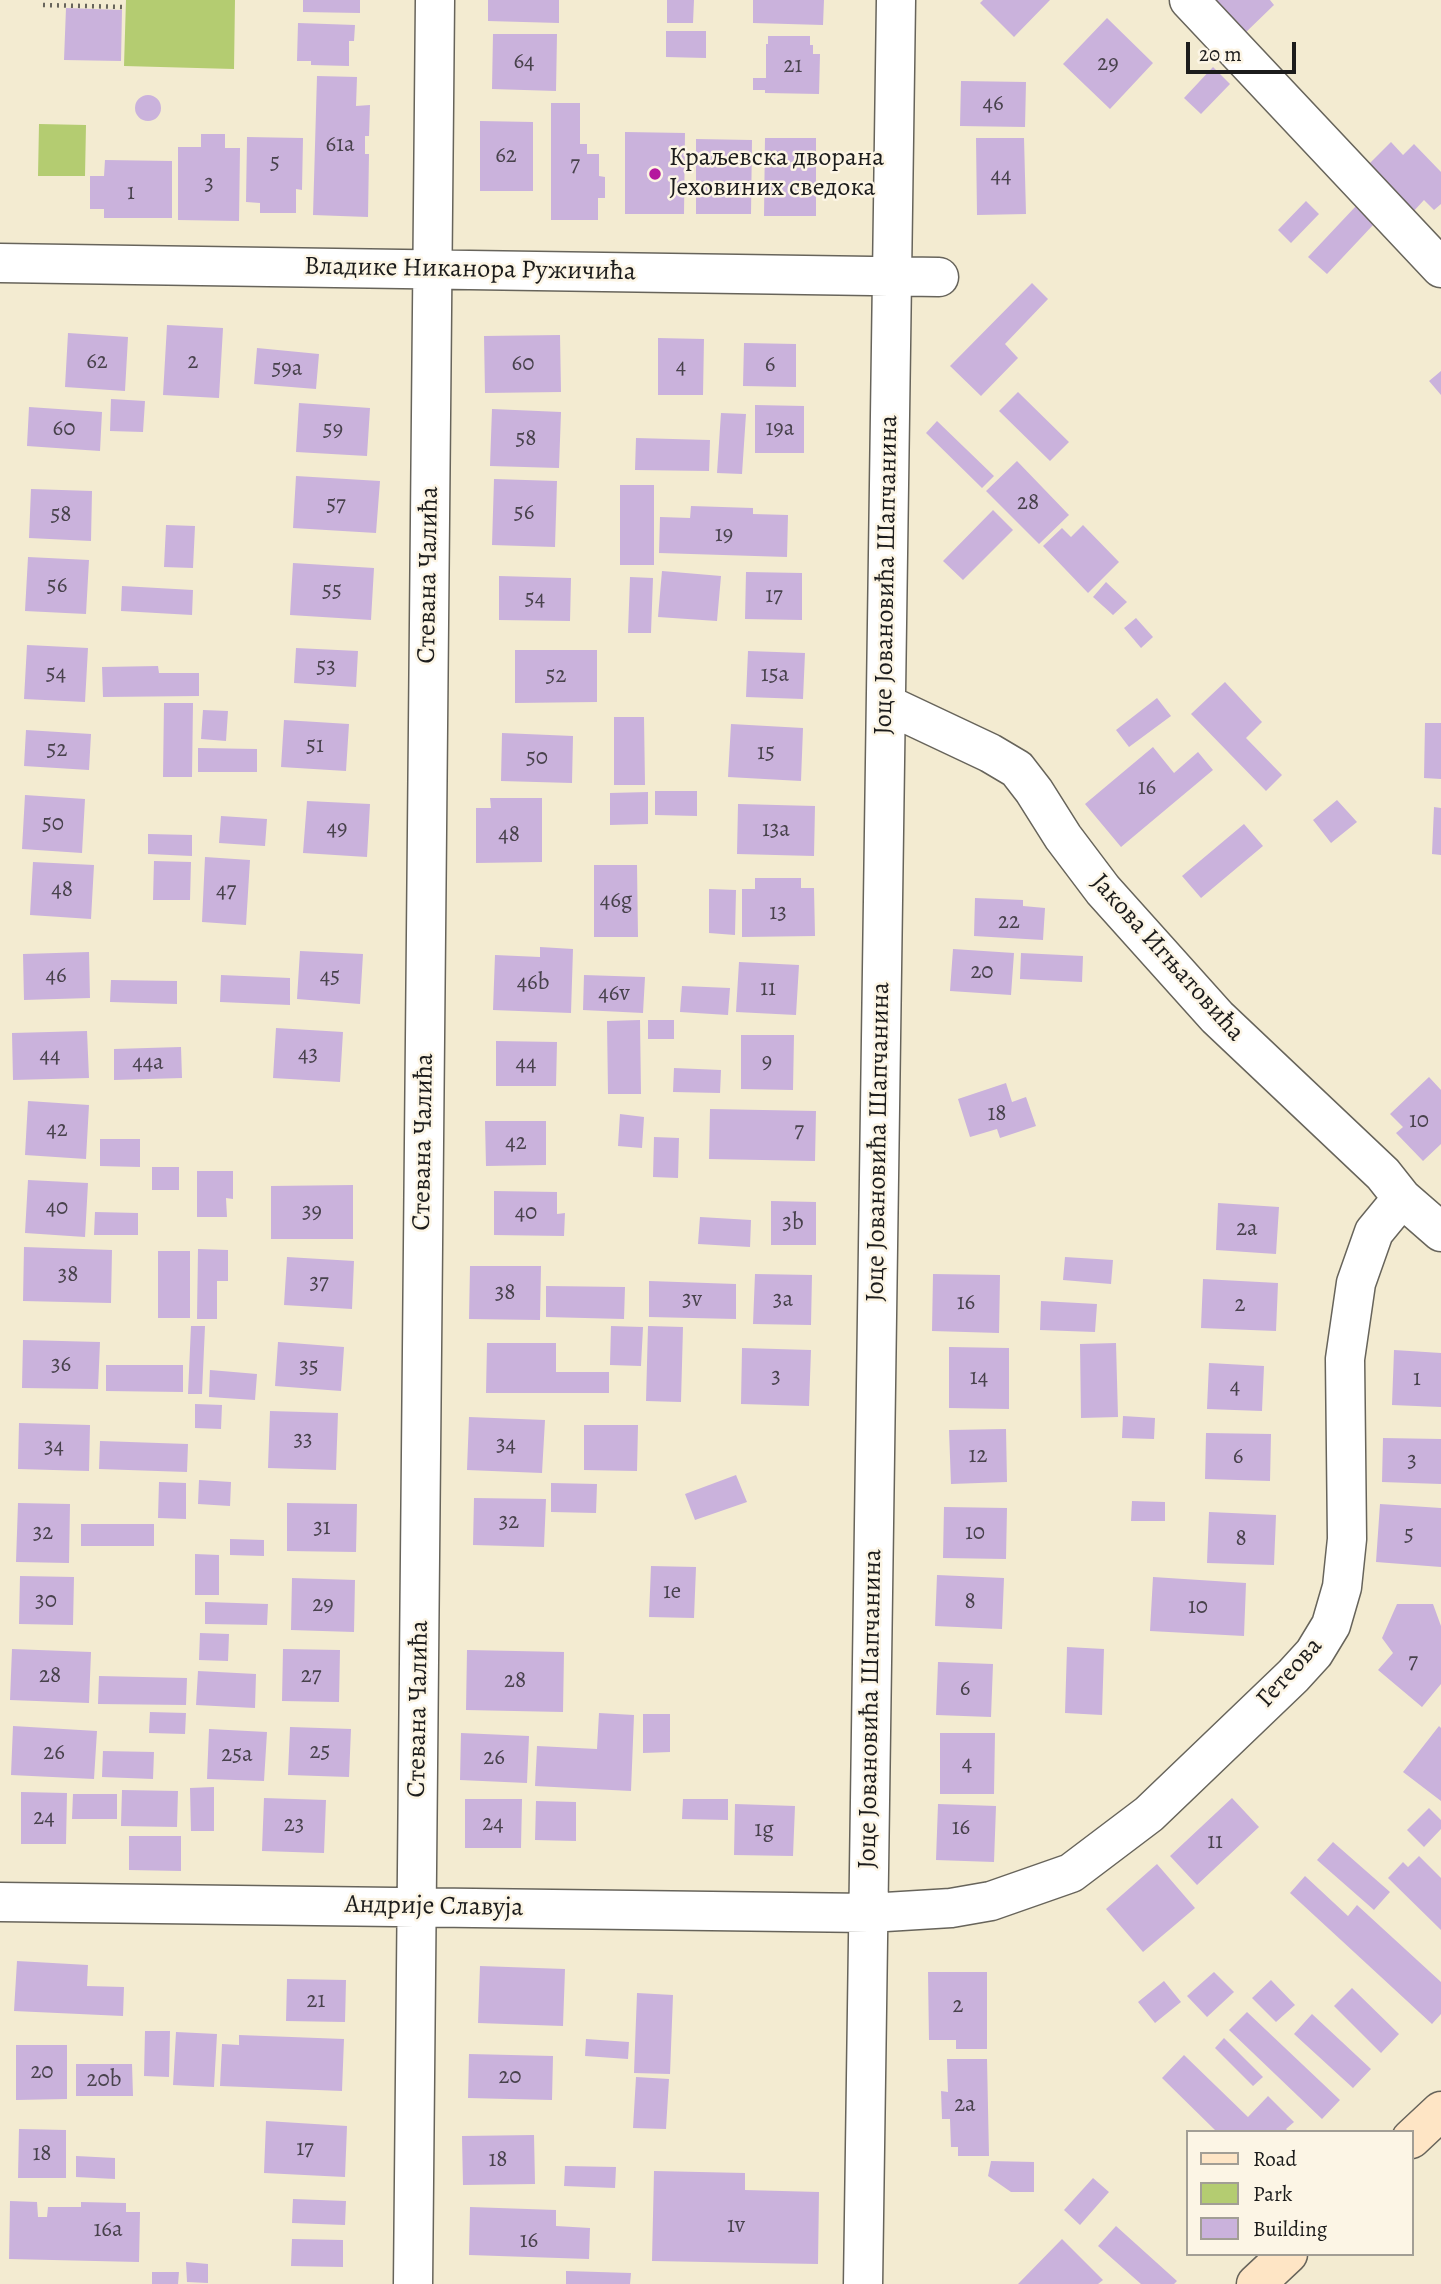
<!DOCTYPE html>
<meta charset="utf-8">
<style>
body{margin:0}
#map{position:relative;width:1441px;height:2284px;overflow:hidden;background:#f3ebd1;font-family:Alegreya,serif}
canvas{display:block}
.legend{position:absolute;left:1186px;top:2130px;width:228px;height:126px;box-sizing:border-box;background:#fcf5e5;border:2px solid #a29e95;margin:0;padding:9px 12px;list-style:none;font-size:21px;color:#1c1c1c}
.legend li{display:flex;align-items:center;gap:14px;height:35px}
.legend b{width:35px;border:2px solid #a29e95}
.scale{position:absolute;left:1186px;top:42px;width:110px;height:32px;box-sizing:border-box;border:4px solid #1c1c1c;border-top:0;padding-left:9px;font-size:21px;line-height:24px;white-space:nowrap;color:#1c1c1c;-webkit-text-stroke:5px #fcf5e5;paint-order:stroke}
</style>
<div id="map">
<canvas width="1441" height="2284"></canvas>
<ul class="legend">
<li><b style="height:9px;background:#fee5c5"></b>Road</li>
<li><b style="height:19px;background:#b4cc71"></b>Park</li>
<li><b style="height:19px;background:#cab2dc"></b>Building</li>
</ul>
<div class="scale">20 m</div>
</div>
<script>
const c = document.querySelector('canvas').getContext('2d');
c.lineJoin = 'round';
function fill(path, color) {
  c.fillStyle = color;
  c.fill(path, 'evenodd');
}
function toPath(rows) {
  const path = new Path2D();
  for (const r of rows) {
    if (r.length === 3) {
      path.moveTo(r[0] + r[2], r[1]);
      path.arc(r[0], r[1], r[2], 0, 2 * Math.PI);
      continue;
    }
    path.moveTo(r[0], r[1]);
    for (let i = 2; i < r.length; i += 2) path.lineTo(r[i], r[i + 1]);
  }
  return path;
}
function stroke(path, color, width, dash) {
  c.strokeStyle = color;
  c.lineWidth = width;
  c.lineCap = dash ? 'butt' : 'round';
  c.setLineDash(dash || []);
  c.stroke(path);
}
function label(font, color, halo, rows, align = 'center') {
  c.font = font + ' Alegreya,serif';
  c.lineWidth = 5;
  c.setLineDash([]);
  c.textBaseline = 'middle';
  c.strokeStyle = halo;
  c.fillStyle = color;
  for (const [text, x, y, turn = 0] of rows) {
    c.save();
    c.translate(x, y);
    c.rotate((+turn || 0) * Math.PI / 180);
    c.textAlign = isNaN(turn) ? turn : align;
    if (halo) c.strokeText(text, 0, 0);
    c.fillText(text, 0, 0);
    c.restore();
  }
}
fill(toPath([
 [126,0,235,0,234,69,124,66],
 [39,124,86,125,85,176,38,176]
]), '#b4cc71');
fill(toPath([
 [303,0,360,0,360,13,303,12],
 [488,0,559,0,559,23,488,21],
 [667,0,694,0,693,23,667,23],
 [753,0,824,0,823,25,753,23],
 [983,0,1050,0,1014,37,980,3],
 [1210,0,1270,0,1274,5,1243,35],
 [66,8,122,10,121,61,64,60],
 [1107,18,1153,63,1110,109,1063,64],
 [298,23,355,25,354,41,349,41,349,66,311,65,311,61,297,61],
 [666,31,706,31,706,58,666,57],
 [493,34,557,34,556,91,492,89],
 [768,36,810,36,810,45,813,45,813,54,820,54,819,94,765,93,765,90,753,90,753,78,766,78,766,44,768,44],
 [1213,67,1230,84,1201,114,1184,98],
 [317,76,357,77,356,106,370,105,369,136,365,136,365,154,369,154,368,217,313,215],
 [961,81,1026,82,1025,127,960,126],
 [148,108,13],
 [551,103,580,103,580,144,587,144,587,154,599,154,599,176,605,177,605,198,598,198,598,220,551,220],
 [480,121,533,122,533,191,480,191],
 [625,132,685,133,684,214,625,214],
 [201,134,225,134,225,148,240,148,239,221,178,220,178,147,201,147],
 [247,137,303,138,302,190,296,189,296,213,260,213,260,203,246,202],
 [765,138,816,138,816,216,764,216],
 [976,138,1024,138,1026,214,977,215],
 [696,139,752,140,751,214,696,214],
 [1391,142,1403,155,1414,144,1441,172,1441,204,1434,210,1424,200,1412,213,1367,166],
 [105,160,172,161,172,218,104,218,104,209,90,209,90,176,104,176],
 [1306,201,1319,214,1291,243,1278,230],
 [1356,206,1374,224,1327,274,1308,257],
 [1032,283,1048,299,1005,344,1018,358,981,396,950,366],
 [167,325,223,328,219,398,163,395],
 [68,333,128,337,125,391,65,387],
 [560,335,561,392,485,393,484,336],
 [658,338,704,339,703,395,658,395],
 [744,343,796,344,796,387,743,386],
 [257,348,319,354,316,389,254,384],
 [1441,371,1441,395,1429,381],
 [1018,392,1069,442,1050,461,999,411],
 [111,399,145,401,143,432,110,431],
 [299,403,370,408,367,456,296,452],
 [755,405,804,406,804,453,755,453],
 [29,407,102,412,100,451,27,446],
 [492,409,561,412,559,468,490,466],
 [721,413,746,414,742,474,717,473],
 [937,421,994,476,982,488,926,433],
 [636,438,710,440,709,471,635,470],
 [1017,461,1069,515,1039,544,986,491],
 [296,476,380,481,376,533,293,528],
 [494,479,557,481,555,547,492,545],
 [620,485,654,485,654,565,620,565],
 [31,489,92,491,91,541,29,538],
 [691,506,753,508,753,514,788,515,787,557,659,553,660,517,690,518],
 [993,510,1013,530,963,580,943,561],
 [166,525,195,526,193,568,164,567],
 [1083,525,1119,562,1088,593,1043,546,1062,528,1071,537],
 [28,557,89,560,86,614,25,611],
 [293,563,374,568,371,620,290,615],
 [662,571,721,576,717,621,658,617],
 [746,572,802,573,802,620,745,619],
 [499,576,571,578,570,621,499,620],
 [630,577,653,578,651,633,628,633],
 [1106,582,1127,602,1113,615,1093,597],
 [122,586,193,590,192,615,121,611],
 [1136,618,1153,637,1141,648,1124,628],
 [27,645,88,648,85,702,24,699],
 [296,648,358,651,356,687,294,683],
 [515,650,597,650,597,702,515,703],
 [748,651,805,653,803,699,746,697],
 [158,666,159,673,199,673,199,696,103,697,102,667],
 [1225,682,1262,722,1246,738,1282,775,1266,791,1191,714],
 [1157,698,1171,716,1129,747,1116,730],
 [164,703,193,703,192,777,163,777],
 [203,710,228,711,226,741,201,739],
 [614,717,644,717,645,785,614,785],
 [284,720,349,724,346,771,281,767],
 [1425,723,1441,723,1441,779,1424,778],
 [731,724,803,728,801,781,728,777],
 [26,730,91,734,89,770,24,766],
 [502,733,573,736,572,783,501,781],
 [1153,747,1174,773,1198,752,1213,770,1121,847,1085,804],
 [198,748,257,749,257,772,198,772],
 [655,791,697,791,697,816,655,815],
 [648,792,648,824,610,825,610,793],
 [25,795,85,799,82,853,22,849],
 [490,798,542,798,542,862,476,863,476,808,491,808],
 [1337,800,1357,822,1331,843,1313,820],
 [307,801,370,804,367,857,303,853],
 [738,804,815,806,814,856,737,854],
 [1434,807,1441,808,1441,855,1432,854],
 [221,816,267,819,265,846,219,843],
 [1244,824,1263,846,1201,898,1182,876],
 [148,834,192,835,192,856,148,854],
 [205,857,250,860,246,925,202,922],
 [154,861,191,862,190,900,153,900],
 [33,862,94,865,91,919,30,915],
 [594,865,637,865,638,937,594,937],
 [755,878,801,878,801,888,814,888,815,936,742,937,742,889,755,889],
 [709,889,736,890,735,935,709,933],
 [975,898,1023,900,1023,906,1045,908,1043,940,974,936],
 [540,947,573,949,571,1013,493,1010,495,955,540,957],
 [953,949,1014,953,1011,995,950,991],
 [300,951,363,954,360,1004,297,999],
 [89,952,90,998,24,1000,23,954],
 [1021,953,1083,956,1082,982,1020,979],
 [739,962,799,965,796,1015,736,1012],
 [221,975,290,978,290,1005,220,1002],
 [584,975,645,977,643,1013,583,1010],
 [111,980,177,981,177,1004,110,1002],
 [682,986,730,988,728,1015,680,1012],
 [640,1020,641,1094,608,1094,607,1021],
 [648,1020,674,1020,674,1039,648,1039],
 [276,1028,343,1032,340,1082,273,1078],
 [87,1031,89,1078,13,1080,12,1033],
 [741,1035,794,1035,793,1090,741,1089],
 [496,1041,557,1042,556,1086,496,1086],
 [181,1047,182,1078,114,1080,114,1049],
 [674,1068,721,1070,720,1093,673,1092],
 [1429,1077,1441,1090,1441,1144,1423,1161,1396,1133,1403,1127,1390,1114],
 [1006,1083,1012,1102,1026,1097,1036,1126,1000,1138,997,1129,970,1137,958,1099],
 [28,1101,89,1105,86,1159,25,1155],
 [710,1109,816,1111,815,1161,709,1159],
 [620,1114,644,1117,642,1148,618,1146],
 [485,1121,546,1121,546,1165,486,1166],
 [654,1137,679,1138,678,1178,653,1177],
 [100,1139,140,1139,140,1167,100,1166],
 [152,1167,179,1167,179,1190,152,1190],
 [197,1171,233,1171,233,1199,226,1198,227,1217,197,1217],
 [28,1180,88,1183,85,1237,25,1233],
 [353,1185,353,1239,271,1239,271,1186],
 [494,1191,557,1192,557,1214,565,1213,564,1236,494,1235],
 [771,1201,816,1202,816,1245,771,1245],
 [1218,1203,1279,1207,1276,1254,1216,1250],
 [95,1212,138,1213,138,1235,94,1235],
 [700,1217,751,1220,750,1247,698,1244],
 [24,1247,112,1250,111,1303,23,1301],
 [198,1249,228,1250,228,1281,217,1281,217,1319,197,1319],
 [158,1251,190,1251,190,1318,158,1318],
 [287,1257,354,1261,352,1309,284,1305],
 [1065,1257,1113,1260,1111,1284,1063,1280],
 [470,1266,541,1266,540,1320,469,1319],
 [755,1274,812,1275,811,1325,753,1324],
 [933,1274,1000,1275,999,1333,932,1331],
 [1203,1279,1278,1283,1276,1331,1201,1328],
 [649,1281,736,1284,736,1319,649,1317],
 [546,1286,625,1287,624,1319,546,1317],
 [1041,1301,1097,1304,1095,1332,1040,1330],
 [191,1326,205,1326,202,1394,188,1394],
 [611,1326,643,1327,641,1366,610,1365],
 [648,1326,683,1327,681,1402,646,1401],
 [23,1340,100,1342,98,1389,22,1388],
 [278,1342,344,1347,341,1391,275,1386],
 [487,1343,556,1343,556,1372,609,1372,609,1393,486,1393],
 [1116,1343,1118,1417,1081,1418,1080,1344],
 [949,1347,1009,1348,1009,1409,949,1408],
 [742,1348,811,1350,809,1406,741,1404],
 [1394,1350,1441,1353,1441,1407,1392,1405],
 [1209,1363,1264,1366,1262,1411,1207,1409],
 [106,1365,183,1365,183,1392,106,1391],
 [210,1370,257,1374,255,1400,209,1397],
 [195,1404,222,1405,221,1429,195,1428],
 [270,1411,338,1413,336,1470,268,1468],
 [1123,1416,1155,1418,1154,1439,1122,1438],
 [469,1417,545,1420,542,1473,467,1470],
 [19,1423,90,1425,89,1471,18,1469],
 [584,1425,638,1425,637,1471,584,1470],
 [1006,1429,1007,1482,951,1484,949,1430],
 [1206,1433,1271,1434,1270,1481,1205,1479],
 [1383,1438,1441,1439,1441,1484,1382,1482],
 [100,1441,188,1444,187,1472,99,1469],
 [736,1475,747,1502,695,1520,685,1494],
 [199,1480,231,1482,230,1506,198,1504],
 [159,1482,186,1483,186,1519,158,1518],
 [551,1483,597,1484,596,1513,551,1512],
 [474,1498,546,1499,544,1547,473,1545],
 [1132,1501,1165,1502,1165,1521,1131,1521],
 [18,1503,70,1504,69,1563,16,1562],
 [287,1503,357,1504,356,1552,287,1551],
 [1380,1504,1441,1508,1441,1567,1376,1562],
 [944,1507,1007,1508,1006,1559,943,1558],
 [1209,1512,1276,1515,1274,1565,1207,1563],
 [81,1524,154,1524,154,1546,81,1546],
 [230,1539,264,1540,264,1556,230,1555],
 [195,1554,219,1555,219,1595,195,1595],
 [651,1566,696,1567,694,1618,649,1617],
 [937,1575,1004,1578,1002,1629,935,1626],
 [20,1576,74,1577,73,1625,19,1624],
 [1153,1577,1246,1583,1244,1636,1150,1631],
 [292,1578,355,1580,354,1632,291,1630],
 [205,1602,268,1604,267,1625,205,1624],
 [1397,1604,1433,1604,1441,1626,1441,1684,1422,1707,1378,1670,1393,1653,1382,1638],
 [200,1633,229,1634,228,1661,199,1660],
 [1067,1647,1104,1649,1102,1715,1065,1713],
 [12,1649,91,1652,89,1703,10,1700],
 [283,1649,340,1650,339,1702,282,1701],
 [467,1650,564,1652,563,1712,466,1710],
 [938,1662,993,1664,991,1717,936,1715],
 [198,1671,256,1674,255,1708,196,1705],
 [99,1676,187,1678,186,1705,98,1704],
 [150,1712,186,1713,185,1734,149,1733],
 [599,1713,634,1715,631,1791,535,1786,537,1746,597,1749],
 [643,1714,670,1714,670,1752,643,1753],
 [13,1726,97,1731,94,1779,11,1775],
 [1439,1726,1441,1728,1441,1801,1403,1772],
 [290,1727,351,1729,349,1777,288,1775],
 [209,1729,267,1732,264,1781,207,1779],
 [461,1733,529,1736,527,1783,460,1780],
 [940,1733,995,1733,994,1794,940,1794],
 [103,1751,154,1752,153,1779,102,1777],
 [214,1787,214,1831,191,1831,190,1788],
 [122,1790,178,1791,177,1827,121,1826],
 [21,1792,67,1793,66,1844,21,1844],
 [73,1794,117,1794,117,1819,72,1819],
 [264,1798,326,1800,324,1853,262,1851],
 [1232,1798,1259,1827,1197,1885,1170,1856],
 [465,1799,522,1799,521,1848,465,1848],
 [683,1799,728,1799,728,1820,682,1819],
 [536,1801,576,1802,576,1841,535,1840],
 [735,1804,795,1806,793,1856,734,1855],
 [938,1804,996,1806,994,1862,936,1860],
 [1429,1808,1441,1820,1441,1829,1424,1847,1407,1830],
 [129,1836,181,1836,181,1871,129,1870],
 [1333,1842,1390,1892,1374,1910,1317,1860],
 [1419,1856,1441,1878,1441,1930,1388,1878,1403,1862,1408,1867],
 [1157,1864,1195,1908,1143,1952,1106,1909],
 [1305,1876,1348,1916,1357,1905,1441,1982,1441,2014,1432,2024,1290,1893],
 [17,1961,88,1965,87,1986,124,1987,123,2016,14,2011],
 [480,1966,565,1969,563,2026,478,2023],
 [928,1972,987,1972,987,2049,956,2049,956,2040,929,2040],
 [1214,1972,1234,1992,1207,2017,1187,1996],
 [287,1979,346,1980,345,2022,286,2021],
 [1271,1980,1295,2005,1276,2022,1252,1998],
 [1164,1981,1181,2002,1155,2023,1138,2002],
 [1352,1988,1399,2034,1381,2053,1334,2006],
 [637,1993,673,1995,670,2074,634,2073],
 [1247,2012,1340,2100,1322,2119,1229,2030],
 [1312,2014,1371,2069,1353,2088,1294,2034],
 [145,2031,170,2031,169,2077,144,2076],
 [176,2032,217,2034,214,2087,173,2085],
 [239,2035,344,2039,342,2091,220,2086,222,2044,239,2045],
 [1224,2038,1263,2077,1253,2086,1215,2048],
 [586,2039,629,2042,628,2059,585,2056],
 [16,2045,67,2045,67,2099,16,2100],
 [469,2054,553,2056,552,2100,468,2098],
 [1184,2055,1248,2117,1268,2096,1294,2122,1286,2129,1289,2132,1217,2132,1162,2078],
 [947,2059,987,2059,989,2156,958,2156,958,2147,951,2147,950,2119,942,2119,941,2091,948,2092],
 [76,2064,132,2064,133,2096,76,2096],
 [636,2077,669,2079,666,2129,633,2128],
 [266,2121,347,2126,345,2177,264,2173],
 [19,2129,66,2130,66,2178,18,2178],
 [534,2135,535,2184,463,2185,462,2136],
 [76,2156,115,2158,115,2179,76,2177],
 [991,2161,1034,2162,1034,2192,1011,2192,988,2176],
 [565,2166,616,2167,615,2188,564,2186],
 [654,2171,745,2173,745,2190,819,2192,818,2264,652,2261],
 [1093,2178,1109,2192,1080,2225,1064,2210],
 [293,2199,346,2201,345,2225,292,2223],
 [10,2201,37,2202,38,2217,47,2217,48,2207,81,2207,81,2202,126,2203,126,2212,140,2212,139,2262,9,2259],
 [470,2207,556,2210,556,2226,590,2228,589,2259,469,2255],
 [1116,2226,1177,2281,1174,2284,1141,2284,1098,2246],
 [292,2239,343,2240,343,2267,291,2266],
 [1062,2239,1103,2280,1098,2284,1018,2284],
 [186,2262,208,2264,208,2283,187,2282],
 [566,2271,631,2273,630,2284,566,2284],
 [152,2272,179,2272,178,2284,152,2284]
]), '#cab2dc');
const street = toPath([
 [1189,0,1441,268],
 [0,263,939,277],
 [886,704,990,753,1017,769,1034,791,1063,837,1103,890,1217,1017,1383,1174,1402,1198,1441,1232],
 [0,1902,869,1913,951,1908,991,1901,1071,1873,1149,1814,1293,1676,1314,1653,1331,1625,1342,1587,1347,1539,1345,1359,1356,1283,1374,1232,1402,1198],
 [413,2284,435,0],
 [863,2284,896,0]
]);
const secondary = toPath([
 [1411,2139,1441,2111],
 [1256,2284,1288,2254]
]);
stroke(street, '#67645b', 41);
stroke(secondary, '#67645b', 41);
stroke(toPath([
 [43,5,125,7]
]), '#67645b', 4.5, [2, 5]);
stroke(street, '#fff', 38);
stroke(secondary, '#fee5c5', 38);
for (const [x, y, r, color] of [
 [655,174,7,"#b5179e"]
]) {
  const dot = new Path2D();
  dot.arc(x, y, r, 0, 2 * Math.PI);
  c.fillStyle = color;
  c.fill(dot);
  stroke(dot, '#fcf5e5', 2.5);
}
label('23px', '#48424c', null, [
 ["64",524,62],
 ["29",1108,64],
 ["21",793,66],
 ["46",993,104],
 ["61a",340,145],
 ["62",506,156],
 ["5",275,163],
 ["7",575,165],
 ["44",1001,176],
 ["3",209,184],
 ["1",131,193],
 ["62",97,362],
 ["2",193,362],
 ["60",523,364],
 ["6",770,365],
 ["4",681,367],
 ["59a",287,369],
 ["60",64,429],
 ["19a",780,429],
 ["59",333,430],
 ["58",526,439],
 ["28",1028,503],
 ["57",336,505],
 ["56",524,513],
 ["58",61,515],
 ["19",724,535],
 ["56",57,586],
 ["55",332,591],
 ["17",774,596],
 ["54",535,599],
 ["53",326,667],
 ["54",56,674],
 ["15a",775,675],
 ["52",556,676],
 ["51",315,746],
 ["52",57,750],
 ["15",766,753],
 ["50",537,758],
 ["16",1147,788],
 ["50",53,824],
 ["49",337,829],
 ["13a",776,830],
 ["48",509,835],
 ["48",62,890],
 ["47",226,891],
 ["46g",616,901],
 ["13",778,913],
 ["22",1009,922],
 ["20",982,972],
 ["46",56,976],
 ["45",330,977],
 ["46b",533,983],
 ["11",768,989],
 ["46v",614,994],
 ["43",308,1055],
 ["44",50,1056],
 ["9",767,1062],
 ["44a",148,1063],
 ["44",526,1064],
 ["18",997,1114],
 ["10",1419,1121],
 ["42",57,1130],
 ["7",799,1131],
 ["42",516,1143],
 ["40",57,1208],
 ["39",312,1212],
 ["40",526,1213],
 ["3b",793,1223],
 ["2a",1247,1229],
 ["38",68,1275],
 ["37",319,1283],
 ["38",505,1293],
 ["3v",692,1300],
 ["3a",783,1300],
 ["16",966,1303],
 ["2",1240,1305],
 ["36",61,1365],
 ["35",309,1367],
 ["3",776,1377],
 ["14",979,1378],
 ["1",1417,1379],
 ["4",1235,1387],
 ["33",303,1440],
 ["34",506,1445],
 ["34",54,1447],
 ["12",978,1456],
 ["6",1238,1457],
 ["3",1412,1461],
 ["32",509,1522],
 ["31",322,1528],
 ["32",43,1533],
 ["10",975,1533],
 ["5",1409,1535],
 ["8",1241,1539],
 ["1e",672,1592],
 ["30",46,1601],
 ["8",970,1602],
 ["29",323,1605],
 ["10",1198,1607],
 ["7",1413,1662],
 ["28",50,1676],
 ["27",311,1676],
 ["28",515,1681],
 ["6",965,1689],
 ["25",320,1752],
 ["26",54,1753],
 ["25a",237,1755],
 ["26",494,1758],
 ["4",967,1764],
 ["24",44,1818],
 ["24",493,1824],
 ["23",294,1825],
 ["16",961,1828],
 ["1g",764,1830],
 ["11",1215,1842],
 ["21",316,2001],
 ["2",958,2006],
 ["20",42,2072],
 ["20",510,2077],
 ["20b",104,2080],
 ["2a",965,2105],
 ["17",305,2149],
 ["18",42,2154],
 ["18",498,2160],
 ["1v",736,2226],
 ["16a",108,2230],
 ["16",529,2241]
]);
label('26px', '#1c1c1c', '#fcf5e5', [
 ["Краљевска дворана",669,159],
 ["Јеховиних сведока",669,189]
], 'left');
label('26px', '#1c1c1c', '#fcf5e5', [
 ["Владике Никанора Ружичића",470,270,1],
 ["Стевана Чалића",429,575,-89],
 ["Јоце Јовановића Шапчанина",887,575,-89],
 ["Јакова Игњатовића",1167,958,48],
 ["Стевана Чалића",424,1142,-89],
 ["Јоце Јовановића Шапчанина",879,1142,-89],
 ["Гетеова",1290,1673,-48],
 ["Стевана Чалића",419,1709,-89],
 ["Јоце Јовановића Шапчанина",871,1709,-89],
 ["Андрије Славуја",434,1907,1]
]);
</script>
